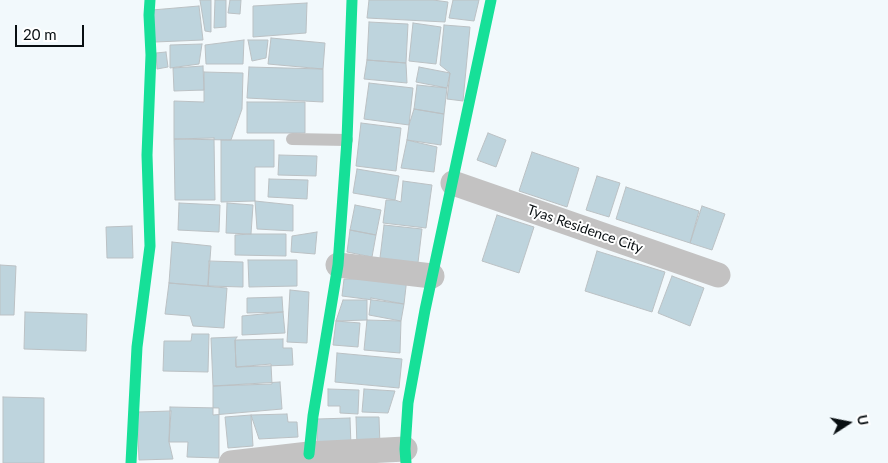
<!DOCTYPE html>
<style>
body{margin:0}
#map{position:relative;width:888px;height:463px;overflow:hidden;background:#f2f9fc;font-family:Lato,sans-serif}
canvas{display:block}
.north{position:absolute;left:823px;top:398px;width:50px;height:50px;-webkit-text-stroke:4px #fff;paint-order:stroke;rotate:79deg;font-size:14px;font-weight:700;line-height:20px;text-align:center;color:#090f12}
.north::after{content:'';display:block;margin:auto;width:18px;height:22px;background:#090f12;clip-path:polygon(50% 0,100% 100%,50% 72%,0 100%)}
.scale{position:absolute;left:15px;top:25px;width:69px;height:22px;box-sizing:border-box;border:2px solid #090f12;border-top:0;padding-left:6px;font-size:15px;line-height:18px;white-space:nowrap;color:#090f12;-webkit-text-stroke:4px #fff;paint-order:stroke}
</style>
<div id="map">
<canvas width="888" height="463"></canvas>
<div class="north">U</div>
<div class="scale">20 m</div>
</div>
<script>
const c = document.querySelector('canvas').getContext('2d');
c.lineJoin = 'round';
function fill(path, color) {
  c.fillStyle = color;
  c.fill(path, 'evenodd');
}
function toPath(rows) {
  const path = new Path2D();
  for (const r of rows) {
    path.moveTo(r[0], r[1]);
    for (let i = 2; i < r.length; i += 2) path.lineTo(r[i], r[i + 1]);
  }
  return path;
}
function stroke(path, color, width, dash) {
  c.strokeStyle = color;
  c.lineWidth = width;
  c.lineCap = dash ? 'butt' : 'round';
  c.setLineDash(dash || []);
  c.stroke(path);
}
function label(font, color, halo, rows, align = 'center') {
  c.font = font + ' Lato,sans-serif';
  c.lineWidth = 4;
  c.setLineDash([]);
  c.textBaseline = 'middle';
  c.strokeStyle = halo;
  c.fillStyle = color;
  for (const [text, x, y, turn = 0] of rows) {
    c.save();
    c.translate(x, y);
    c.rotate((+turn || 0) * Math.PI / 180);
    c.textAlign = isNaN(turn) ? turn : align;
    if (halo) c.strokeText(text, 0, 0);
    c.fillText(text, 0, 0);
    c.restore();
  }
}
const building = toPath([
 [200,0,211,0,211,32,205,31,200,0],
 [215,0,226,0,226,27,214,28,215,0],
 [230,0,241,0,240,14,228,13,230,0],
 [369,0,433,0,448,2,445,22,367,18,369,0],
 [453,0,479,0,474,21,449,18,453,0],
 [307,3,306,33,253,37,253,6,307,3],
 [199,6,203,40,155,42,152,10,199,6],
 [369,22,408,24,406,63,367,60,369,22],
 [413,23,441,27,436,64,409,61,413,23],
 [444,25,470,27,463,101,447,99,450,73,440,65,444,25],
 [271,38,325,43,323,69,268,64,271,38],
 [244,40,243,64,206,64,205,45,244,40],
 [248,40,268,40,266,58,252,61,248,40],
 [202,44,199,64,170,68,170,45,202,44],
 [166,52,168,67,157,69,156,53,166,52],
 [367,60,406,63,407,83,364,79,367,60],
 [203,66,204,90,174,91,173,68,203,66],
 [249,67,323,69,323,102,247,98,249,67],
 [419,67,450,73,447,88,416,82,419,67],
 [204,72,243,73,242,109,231,140,174,139,174,101,204,102,204,72],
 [369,83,413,88,409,125,364,119,369,83],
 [417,85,447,88,444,114,414,109,417,85],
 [247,102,305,102,305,133,247,133,247,102],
 [414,109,444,114,441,145,407,140,409,125,414,109],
 [361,123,401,128,396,171,356,166,361,123],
 [488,133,506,140,496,167,477,160,488,133],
 [214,138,215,200,175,200,174,139,214,138],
 [221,140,274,140,274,167,255,167,255,201,221,202,221,140],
 [407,140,437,147,434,172,401,168,407,140],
 [532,152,579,168,567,207,519,191,532,152],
 [279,155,317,156,316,176,278,175,279,155],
 [357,169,399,176,395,200,353,193,357,169],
 [597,176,620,183,609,217,586,210,597,176],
 [269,179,308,180,307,199,268,197,269,179],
 [403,181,432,185,426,228,383,223,386,200,395,200,401,202,403,181],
 [626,187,699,211,690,243,616,219,626,187],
 [255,201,293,205,293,231,257,229,255,201],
 [179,203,220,205,219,232,178,230,179,203],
 [227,203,253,205,251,234,226,233,227,203],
 [355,205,381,210,376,235,350,230,355,205],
 [702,206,725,214,712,250,690,243,702,206],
 [497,215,534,227,519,273,482,261,497,215],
 [384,225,422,229,417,271,379,266,384,225],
 [132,226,133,258,107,258,106,227,132,226],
 [350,230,376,235,372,257,347,252,350,230],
 [317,232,315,254,291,252,292,236,317,232],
 [251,234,286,234,286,256,235,255,235,235,251,234],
 [172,242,211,246,208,286,169,283,172,242],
 [597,251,665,272,652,312,585,291,597,251],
 [248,260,297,260,297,286,249,287,248,260],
 [209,261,243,262,243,287,208,286,209,261],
 [0,265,16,266,14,315,0,315,0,265],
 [672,276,704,288,690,326,658,313,672,276],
 [407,278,404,304,342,296,344,279,407,278],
 [169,283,227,288,224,328,193,326,190,316,165,314,169,283],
 [290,290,309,292,307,343,287,342,290,290],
 [282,297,283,312,247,313,247,298,282,297],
 [371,298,404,304,401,321,369,315,371,298],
 [343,300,367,300,367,320,336,321,343,300],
 [25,312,87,314,86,351,24,349,25,312],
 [283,312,285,333,242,335,242,316,283,312],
 [367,320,401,321,400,353,364,350,367,320],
 [336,321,360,323,358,347,333,345,336,321],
 [192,334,209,334,208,372,163,371,164,341,191,341,192,334],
 [237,337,235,340,236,367,271,364,272,384,213,386,211,338,237,337],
 [283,339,283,348,292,348,293,365,236,367,235,340,283,339],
 [337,353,402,359,399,388,335,382,337,353],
 [280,382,282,409,213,415,213,386,280,382],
 [328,389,359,390,358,414,340,413,340,406,328,406,328,389],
 [364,389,395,391,388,413,362,412,364,389],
 [3,397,44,398,44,463,3,463,3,397],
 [170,407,219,408,219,458,187,457,188,442,169,442,170,407],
 [171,411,169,442,173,459,139,460,137,412,171,411],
 [287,414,288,422,297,422,298,437,259,439,251,415,287,414],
 [251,415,253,446,228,448,225,417,251,415],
 [356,417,379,417,380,446,357,446,356,417],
 [350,418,351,446,317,447,317,419,350,418]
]);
fill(building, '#bed4dd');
stroke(building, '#bbc1c4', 1);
stroke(toPath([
 [292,139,347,140]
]), '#c3c2c2', 12);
stroke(toPath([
 [453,183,718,275],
 [338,265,432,276],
 [231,463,309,454,405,449]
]), '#c3c2c2', 25);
stroke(toPath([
 [309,454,313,416,338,265,347,140,352,0],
 [131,463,137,347,150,246,147,155,151,55,149,15,150,0],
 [406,463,405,449,408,403,425,310,491,0]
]), '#16e098', 11);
label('14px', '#090f12', '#fff', [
 ["Tyas Residence City",585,229,19]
]);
</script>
